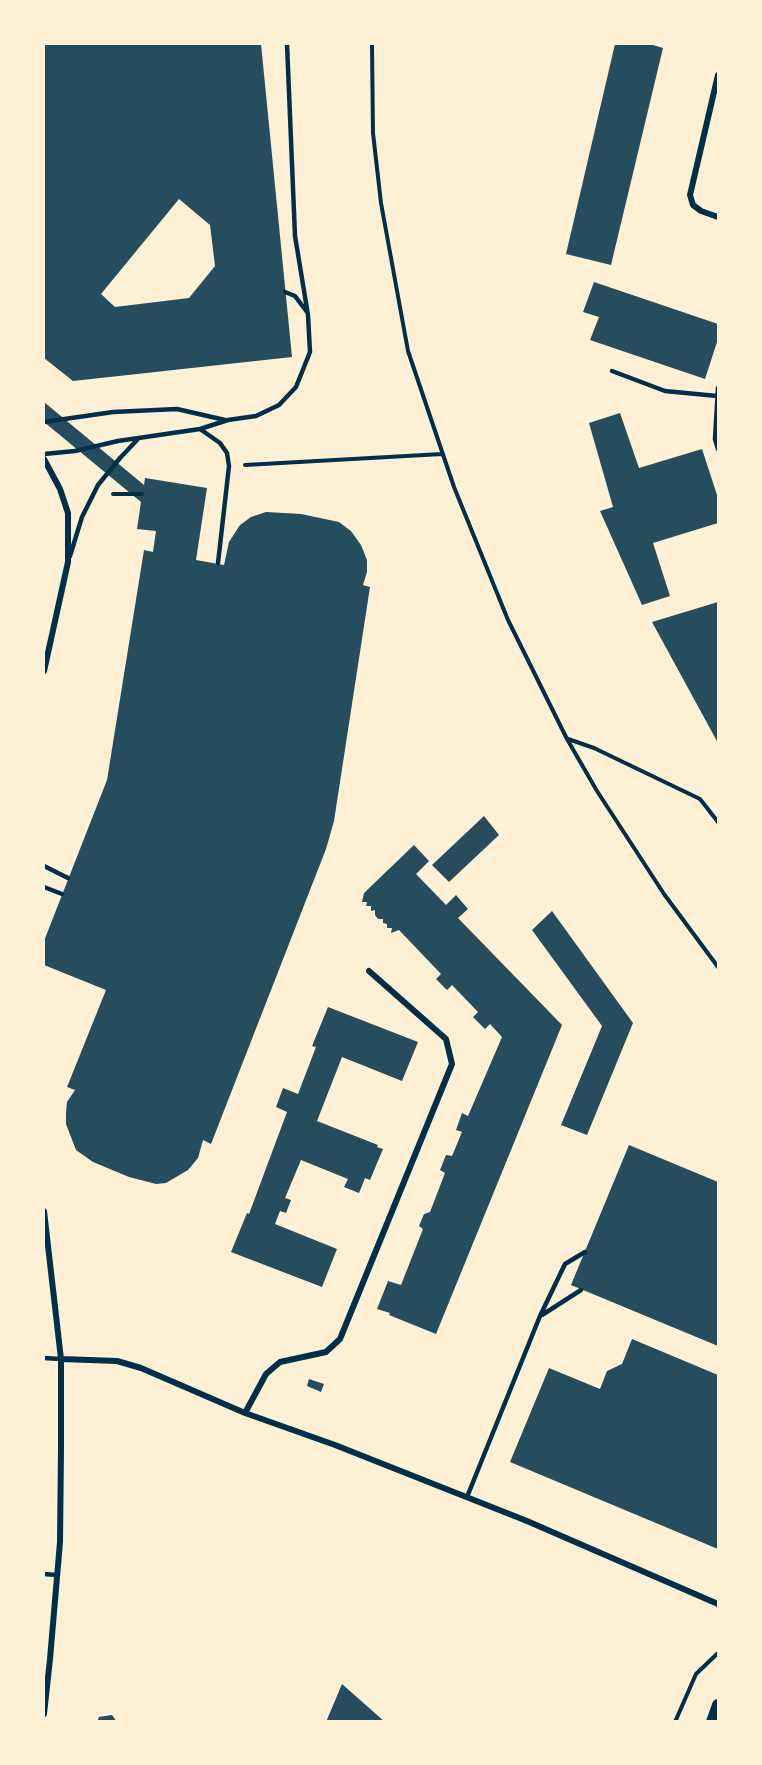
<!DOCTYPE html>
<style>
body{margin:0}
#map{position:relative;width:762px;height:1765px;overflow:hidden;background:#fdf0d5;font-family:"Zilla Slab",serif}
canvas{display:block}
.frame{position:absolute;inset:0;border:45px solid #fdf0d5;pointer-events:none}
</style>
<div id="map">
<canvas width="762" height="1765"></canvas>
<div class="frame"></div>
</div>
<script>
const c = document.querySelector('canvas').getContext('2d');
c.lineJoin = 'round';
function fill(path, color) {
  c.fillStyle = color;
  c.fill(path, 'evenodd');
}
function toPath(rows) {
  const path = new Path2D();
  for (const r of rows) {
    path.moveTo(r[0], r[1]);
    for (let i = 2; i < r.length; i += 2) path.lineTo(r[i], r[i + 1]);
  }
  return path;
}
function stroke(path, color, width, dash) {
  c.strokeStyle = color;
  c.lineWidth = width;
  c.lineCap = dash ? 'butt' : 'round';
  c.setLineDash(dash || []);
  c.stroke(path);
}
fill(toPath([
 [44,44,261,44,292,357,73,381,44,358],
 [179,199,210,225,215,266,189,298,115,307,101,294],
 [615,44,653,44,653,45,663,48,611,265,566,254],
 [594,282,718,324,718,339,705,379,590,340,599,317,583,312],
 [44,402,144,485,145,478,207,488,196,560,224,565,229,542,240,525,251,517,266,512,301,514,339,522,351,531,361,545,367,560,367,572,363,585,370,587,334,821,326,849,211,1144,203,1140,198,1158,188,1170,166,1183,156,1184,129,1177,93,1162,76,1150,66,1124,66,1113,67,1102,75,1090,67,1087,106,990,44,965,44,941,107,780,144,550,153,552,156,531,137,529,141,502,44,422],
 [620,413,639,468,702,449,718,498,718,523,653,543,670,596,642,605,600,511,613,507,589,423],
 [718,602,718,743,652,622],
 [484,816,499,835,449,882,432,865],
 [414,845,429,861,416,874,446,905,456,895,468,909,458,918,562,1025,436,1334,389,1315,390,1313,377,1309,388,1281,401,1285,423,1229,419,1226,424,1214,430,1212,445,1173,440,1170,446,1155,452,1156,462,1132,456,1130,462,1113,468,1116,502,1037,490,1024,485,1029,473,1017,478,1012,452,985,447,990,436,979,441,974,399,930,391,933,392,928,387,928,387,924,383,923,383,919,378,919,375,915,375,910,371,911,371,906,366,906,367,902,362,902,364,893],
 [552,911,633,1023,587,1135,561,1125,602,1026,532,930],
 [328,1007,418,1042,402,1081,342,1057,317,1121,378,1145,377,1147,383,1149,370,1180,365,1178,359,1193,344,1187,348,1179,301,1160,285,1198,291,1200,286,1213,280,1211,275,1224,337,1249,322,1287,231,1252,247,1213,249,1214,287,1112,276,1107,283,1088,298,1094,316,1047,312,1046],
 [629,1145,718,1182,718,1346,571,1285],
 [632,1339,718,1375,718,1549,510,1462,549,1368,600,1389,607,1371,622,1364],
 [309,1379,324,1384,321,1392,307,1386],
 [342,1684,385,1722,326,1722],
 [112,1715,117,1722,97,1722,99,1717]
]), '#264d5e');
stroke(toPath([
 [372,44,373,133,381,203,408,351,454,487,508,620,567,739,597,791,664,894,718,967],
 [245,465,442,454],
 [113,494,142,494],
 [568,739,594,748,700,799,718,822],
 [675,1722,696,1674,718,1653]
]), '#003049', 4);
stroke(toPath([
 [285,292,295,296,307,312],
 [612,371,665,391,717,396],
 [718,388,715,439,718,449],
 [44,422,113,412,177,409,225,420],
 [200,429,220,443,227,453,229,466,218,563],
 [44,454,75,451,118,441,200,429,228,420,256,416,279,405,296,387,310,352,308,315,295,236,287,44],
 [70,556,82,517,98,485,120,458,138,439],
 [44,866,68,878],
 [44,887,62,894],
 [542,1315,581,1290],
 [44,1358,61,1359],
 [467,1497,540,1316,565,1264,585,1252],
 [44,1574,57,1575]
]), '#003049', 4.5);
stroke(toPath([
 [718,75,690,195,693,205,701,211,718,217],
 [44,459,60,489,68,513,68,562,44,671],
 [44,1211,61,1359,61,1449,60,1542,50,1659,44,1714],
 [61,1359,117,1361,141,1368,245,1413,335,1445,527,1521,718,1604],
 [245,1413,266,1374,280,1362,326,1352,340,1339,452,1064,446,1039,369,971]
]), '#003049', 6);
stroke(toPath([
 [712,1722,718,1705]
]), '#003049', 12);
</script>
